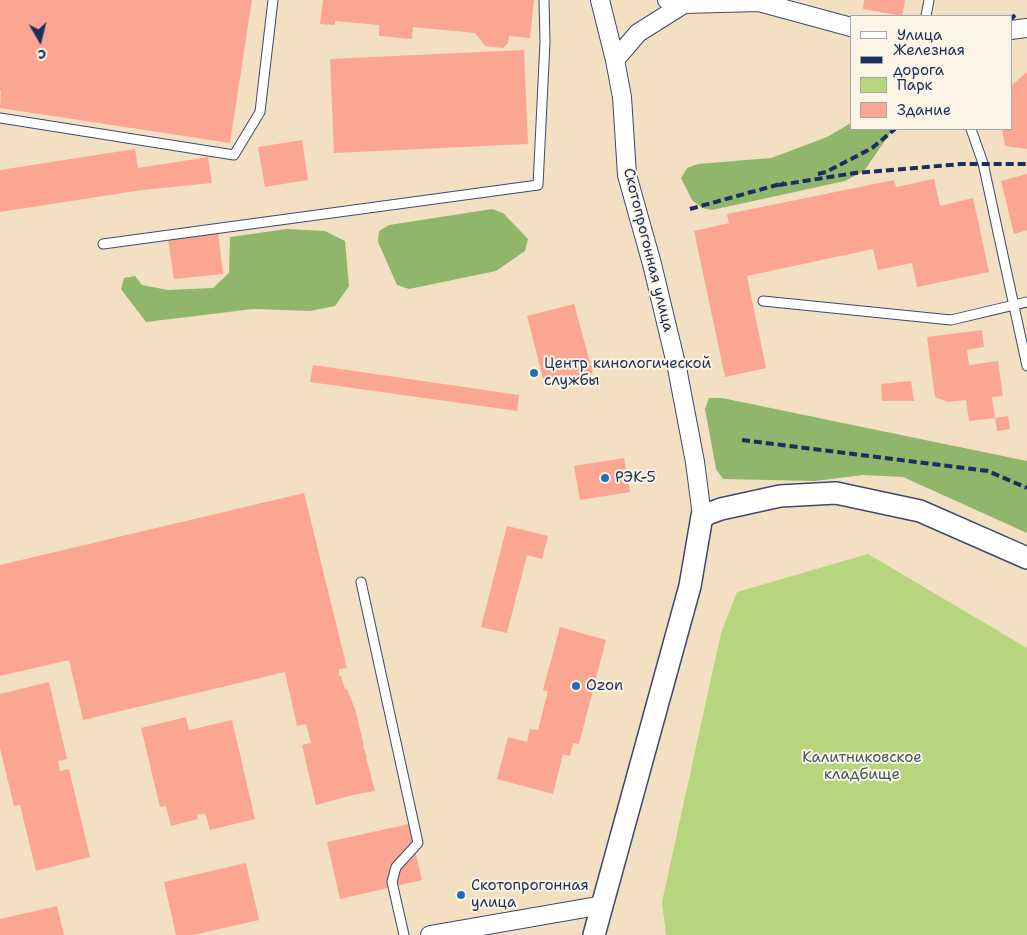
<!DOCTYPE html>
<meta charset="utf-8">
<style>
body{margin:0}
#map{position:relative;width:1027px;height:935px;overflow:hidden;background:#f3e0c2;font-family:"Shantell Sans",sans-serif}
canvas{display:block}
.legend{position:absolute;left:850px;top:15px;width:162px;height:115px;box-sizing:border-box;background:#fcf5e5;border:1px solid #a2a6af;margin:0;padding:6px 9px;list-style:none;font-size:15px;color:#1b2f5e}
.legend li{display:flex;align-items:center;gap:10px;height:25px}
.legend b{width:25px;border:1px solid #a2a6af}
.north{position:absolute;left:15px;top:15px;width:50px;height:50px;-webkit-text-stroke:4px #fcf5e5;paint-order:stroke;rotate:172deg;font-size:14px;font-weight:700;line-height:20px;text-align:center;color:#1b2f5e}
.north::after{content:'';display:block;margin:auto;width:18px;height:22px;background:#1b2f5e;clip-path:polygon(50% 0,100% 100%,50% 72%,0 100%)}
</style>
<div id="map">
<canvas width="1027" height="935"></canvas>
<ul class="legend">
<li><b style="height:6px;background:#fff"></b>Улица</li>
<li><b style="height:6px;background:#1b2f5e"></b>Железная дорога</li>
<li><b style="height:14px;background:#b6d57c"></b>Парк</li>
<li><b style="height:14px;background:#fba593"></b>Здание</li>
</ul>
<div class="north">С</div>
</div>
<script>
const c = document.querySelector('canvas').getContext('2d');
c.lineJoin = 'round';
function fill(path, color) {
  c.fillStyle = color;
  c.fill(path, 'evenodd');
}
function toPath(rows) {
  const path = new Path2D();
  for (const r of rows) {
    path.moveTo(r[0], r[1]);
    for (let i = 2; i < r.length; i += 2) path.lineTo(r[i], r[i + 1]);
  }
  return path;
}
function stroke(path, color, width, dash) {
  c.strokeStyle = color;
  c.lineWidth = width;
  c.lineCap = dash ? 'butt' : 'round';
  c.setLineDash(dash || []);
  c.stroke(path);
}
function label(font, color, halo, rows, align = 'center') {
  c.font = font + ' "Shantell Sans",sans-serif';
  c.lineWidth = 4;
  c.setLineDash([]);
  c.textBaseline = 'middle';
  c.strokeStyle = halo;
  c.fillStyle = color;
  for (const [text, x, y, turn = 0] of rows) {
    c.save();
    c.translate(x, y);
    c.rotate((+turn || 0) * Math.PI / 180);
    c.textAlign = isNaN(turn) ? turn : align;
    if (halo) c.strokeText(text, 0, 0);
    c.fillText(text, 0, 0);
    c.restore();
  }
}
fill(toPath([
 [868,554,1027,648,1027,935,666,935,662,902,721,633,737,592]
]), '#b6d57c');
fill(toPath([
 [851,123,851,129,896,129,891,132,864,171,845,181,712,210,702,208,692,200,681,178,687,168,698,164,771,158,827,137],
 [492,209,503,213,528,239,525,251,496,271,409,289,397,285,378,242,379,231,389,225],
 [287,229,325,231,345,241,349,286,335,306,310,311,253,309,146,322,121,289,124,278,135,276,142,285,168,290,213,288,229,273,230,237],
 [709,398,722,398,1027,461,1027,533,903,477,863,475,815,481,723,479,716,469,705,409]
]), '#90b66c');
fill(toPath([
 [0,0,252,0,230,143,0,108,1,91,0,91],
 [323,0,534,0,530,38,509,36,508,43,503,48,485,46,475,33,413,27,412,39,379,36,379,25,335,21,335,25,320,24],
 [864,0,905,0,902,16,863,9],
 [524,50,528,144,334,153,330,59],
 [1027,72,1027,149,1005,146,1002,129,1011,129,1011,86],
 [302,140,308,180,265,187,258,147],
 [135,149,138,168,208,157,212,183,142,190,0,212,0,170],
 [1027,174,1027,230,1014,234,1001,181],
 [934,179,940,206,973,198,989,272,917,287,912,263,878,270,873,249,747,276,766,368,725,377,694,231,729,223,727,214,894,180,896,187],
 [218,232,223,274,174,279,168,239],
 [574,304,593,373,545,386,527,316],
 [982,330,984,347,967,350,969,365,998,361,1003,396,992,397,995,418,969,421,966,400,948,402,935,397,927,337],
 [313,365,519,395,517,411,310,382],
 [911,381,914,401,882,401,881,384],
 [1008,416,1010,429,997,431,995,418],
 [624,458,630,492,580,500,574,466],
 [304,493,347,668,339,669,339,676,341,676,345,689,347,689,355,709,364,746,363,746,367,757,366,757,375,791,353,795,316,805,302,745,311,743,306,724,297,726,285,672,83,720,69,660,0,676,0,565],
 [507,526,548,536,542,559,527,555,507,633,481,627],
 [560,627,606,640,579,744,573,743,570,756,563,754,553,794,497,779,508,737,527,742,530,729,538,730,548,691,543,690],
 [49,682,67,759,58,761,60,771,69,769,90,857,36,871,20,805,14,806,0,748,0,694],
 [186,717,189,730,232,720,255,819,210,830,205,813,197,815,198,819,171,826,166,806,160,807,141,728],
 [409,824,422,880,340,899,327,842],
 [246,863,259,920,193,935,176,935,164,882],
 [57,906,64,935,0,935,0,919]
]), '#fba593');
const service = toPath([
 [926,16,929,0],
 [0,118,234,155,260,112,273,0],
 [971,129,983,163,1027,366],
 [103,244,538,185,545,42,544,0],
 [763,301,951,320,1027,302],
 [361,582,418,843,396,867,392,882,404,935]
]);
const minor = toPath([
 [600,0,615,60,622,97,627,175,652,264,677,368,695,462,702,516],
 [667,0,684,4,759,2,851,27],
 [1011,30,1027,28],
 [615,60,638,33,684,4],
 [430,935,603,905]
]);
const tertiary = toPath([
 [594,935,690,586,702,516,721,509,780,496,836,493,920,511,1027,558]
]);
stroke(service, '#3b4a6d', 11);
stroke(minor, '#3b4a6d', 20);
stroke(tertiary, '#3b4a6d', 24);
stroke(service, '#fff', 9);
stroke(minor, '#fff', 18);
stroke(tertiary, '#fff', 21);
stroke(toPath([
 [1011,19,1015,15],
 [818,174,826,172,872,148,895,129],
 [779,185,855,173,962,164,1027,164],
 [690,209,784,183],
 [742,440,988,471,1027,488]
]), '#1b2f5e', 4, [8, 4]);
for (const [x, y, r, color] of [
 [534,373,5,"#1f6fb2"],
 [605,478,5,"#1f6fb2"],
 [576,686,5,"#1f6fb2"],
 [461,895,5,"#1f6fb2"]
]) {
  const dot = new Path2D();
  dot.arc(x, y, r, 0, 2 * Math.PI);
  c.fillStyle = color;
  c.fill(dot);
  stroke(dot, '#fcf5e5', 2);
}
label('15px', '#1b2f5e', '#fcf5e5', [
 ["Скотопрогонная улица",648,250,76]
]);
label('15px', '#1b2f5e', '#fcf5e5', [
 ["Центр кинологической",544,364],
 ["службы",544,381],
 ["РЭК-5",615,478],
 ["Ozon",586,686],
 ["Скотопрогонная",471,886],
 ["улица",471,903]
], 'left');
label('15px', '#425866', '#fcf5e5', [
 ["Калитниковское",862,758],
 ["кладбище",862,775]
]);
</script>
